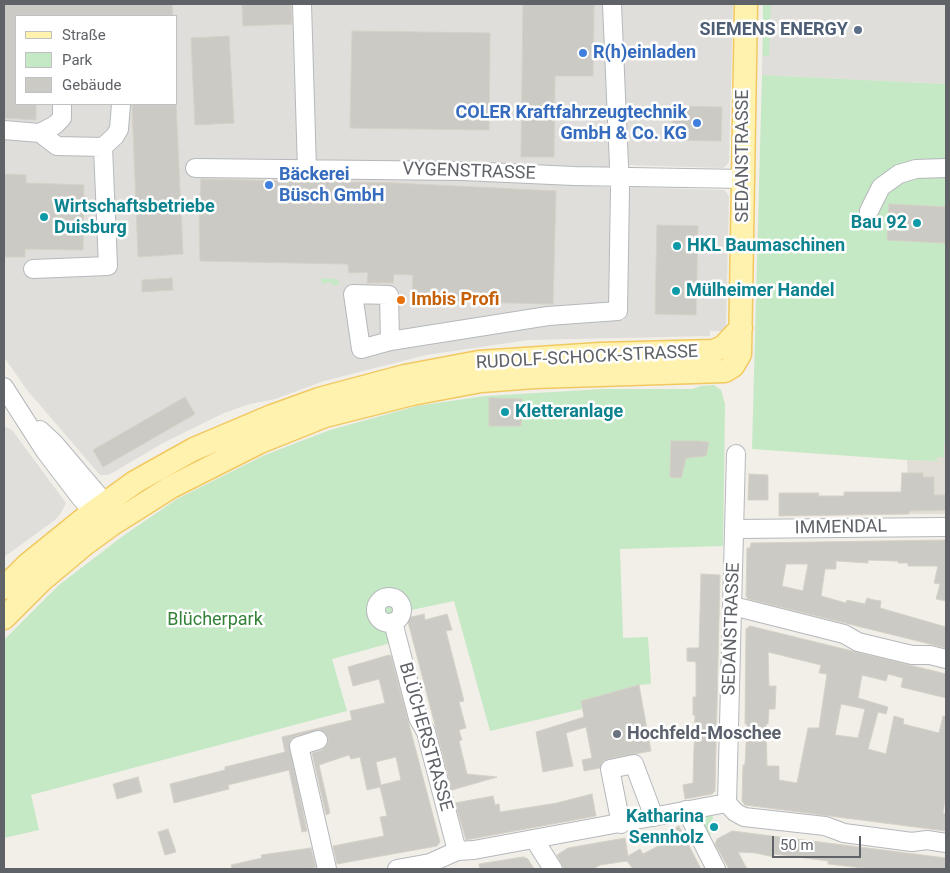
<!DOCTYPE html>
<meta charset="utf-8">
<style>
body{margin:0}
#map{position:relative;width:950px;height:873px;overflow:hidden;background:#f1efe8;font-family:Roboto,sans-serif}
canvas{display:block}
.frame{position:absolute;inset:0;border:5px solid #5f6368;pointer-events:none}
.legend{position:absolute;left:15px;top:15px;width:162px;height:90px;box-sizing:border-box;background:#fff;border:1px solid #bfc1c3;margin:0;padding:6px 9px;list-style:none;font-size:15px;color:#5f6368}
.legend li{display:flex;align-items:center;gap:10px;height:25px}
.legend b{width:25px;border:1px solid #bfc1c3}
.scale{position:absolute;left:772px;top:836px;width:89px;height:22px;box-sizing:border-box;border:2px solid #5f6368;border-top:0;padding-left:6px;font-size:15px;line-height:18px;white-space:nowrap;color:#5f6368;-webkit-text-stroke:4px #fff;paint-order:stroke}
</style>
<div id="map">
<canvas width="950" height="873"></canvas>
<div class="frame"></div>
<ul class="legend">
<li><b style="height:6px;background:#fff2af"></b>Straße</li>
<li><b style="height:14px;background:#c5e8c5"></b>Park</li>
<li><b style="height:14px;background:#cccac5"></b>Gebäude</li>
</ul>
<div class="scale">50 m</div>
</div>
<script>
const c = document.querySelector('canvas').getContext('2d');
c.lineJoin = 'round';
function fill(path, color) {
  c.fillStyle = color;
  c.fill(path, 'evenodd');
}
function toPath(rows) {
  const path = new Path2D();
  for (const r of rows) {
    if (r.length === 3) {
      path.moveTo(r[0] + r[2], r[1]);
      path.arc(r[0], r[1], r[2], 0, 2 * Math.PI);
      continue;
    }
    path.moveTo(r[0], r[1]);
    for (let i = 2; i < r.length; i += 2) path.lineTo(r[i], r[i + 1]);
  }
  return path;
}
function stroke(path, color, width, dash) {
  c.strokeStyle = color;
  c.lineWidth = width;
  c.lineCap = dash ? 'butt' : 'round';
  c.setLineDash(dash || []);
  c.stroke(path);
}
function label(font, color, halo, rows, align = 'center') {
  c.font = font + ' Roboto,sans-serif';
  c.lineWidth = 5;
  c.setLineDash([]);
  c.textBaseline = 'middle';
  c.strokeStyle = halo;
  c.fillStyle = color;
  for (const [text, x, y, turn = 0] of rows) {
    c.save();
    c.translate(x, y);
    c.rotate((+turn || 0) * Math.PI / 180);
    c.textAlign = isNaN(turn) ? turn : align;
    if (halo) c.strokeText(text, 0, 0);
    c.fillText(text, 0, 0);
    c.restore();
  }
}
fill(toPath([
 [4,4,733,4,729,161,727,165,723,168,624,165,608,168,574,168,573,185,607,187,610,188,609,321,624,320,628,192,630,188,634,187,724,190,727,193,729,197,726,327,724,331,710,331,710,336,528,340,426,355,324,381,275,399,250,404,224,413,163,443,114,472,108,475,100,475,27,390,4,357],
 [16,16,176,16,176,104,16,104],
 [763,4,946,4,946,84,762,75],
 [4,426,12,430,66,503,61,513,55,520,4,557]
]), '#e0deda');
fill(toPath([
 [944,442,946,442,946,514,909,514,907,460,937,461,937,456]
]), '#e1ded6');
fill(toPath([
 [763,4,771,4,769,56,763,56],
 [762,75,946,84,946,442,944,442,944,457,937,457,937,461,907,460,752,449],
 [321,278,337,279,340,284,332,286,331,282,322,284],
 [714,385,721,390,725,404,723,546,620,549,623,638,648,637,651,684,639,685,581,701,582,709,490,731,454,601,402,612,400,603,394,597,386,596,379,600,376,606,376,614,381,621,388,623,398,641,332,659,347,711,31,795,39,830,4,838,4,640,59,585,123,536,177,499,265,455,330,430,417,406,485,396,603,389,692,389,701,386],
 [388,609,8],
 [712,812,713,819,708,824,708,829,711,834,706,838,700,824,704,815]
]), '#c5e8c5');
const building = toPath([
 [4,4,172,4,173,16,16,16,16,104,36,104,36,120,4,118,4,4],
 [242,4,291,4,292,24,243,26,242,4],
 [523,4,594,4,593,76,555,76,554,157,521,157,523,4],
 [352,31,490,33,489,130,350,128,352,31],
 [229,36,234,123,195,125,191,38,229,36],
 [132,104,176,104,183,254,138,257,132,104],
 [672,106,722,107,721,141,672,140,672,106],
 [4,174,26,175,26,183,84,185,83,250,25,249,25,257,4,257,4,174],
 [201,179,394,183,556,191,553,304,431,301,431,295,412,295,413,275,394,274,393,283,367,283,368,272,349,273,348,264,345,264,200,261,199,210,201,179],
 [889,204,946,207,946,243,887,240,889,204],
 [657,225,698,226,696,315,655,314,657,225],
 [172,278,173,290,142,292,142,280,172,278],
 [185,397,195,414,103,467,93,450,185,397],
 [489,398,522,399,521,426,489,426,489,398],
 [671,441,696,441,709,442,706,456,686,458,681,478,670,477,671,441],
 [902,473,923,473,923,477,934,477,934,495,946,495,946,510,909,511,909,514,779,516,779,493,819,493,818,496,844,496,844,492,901,492,902,473],
 [749,474,768,475,768,500,748,500,749,474],
 [946,540,946,601,936,599,940,584,934,583,938,566,908,566,908,563,898,563,898,561,894,561,868,560,868,563,836,561,836,569,825,569,821,596,846,603,847,600,865,604,867,598,874,600,881,601,880,608,946,627,946,648,748,599,746,596,747,548,750,548,751,543,946,540],
 [786,564,808,564,803,591,782,586,786,564],
 [701,574,720,575,715,791,712,794,685,799,683,785,693,783,695,715,693,715,693,697,696,697,696,662,687,661,687,648,699,648,701,574],
 [424,614,425,620,447,614,452,630,446,631,464,701,459,702,466,728,459,730,462,740,459,741,467,774,497,777,452,790,407,618,424,614],
 [750,626,946,674,946,698,901,687,903,678,888,674,886,681,862,675,858,698,888,707,886,714,878,712,868,749,886,754,894,716,904,719,903,724,939,733,943,716,946,717,946,793,943,813,946,814,946,831,745,805,742,801,743,765,745,765,747,724,745,724,746,629,750,626],
 [768,652,821,665,819,673,827,674,819,728,808,728,797,783,779,780,779,766,767,766,766,724,768,724,769,709,775,709,776,686,769,686,768,652],
 [841,704,865,709,858,738,835,735,841,704],
 [389,655,391,656,440,842,437,846,337,864,333,846,384,836,380,817,387,816,380,787,367,790,360,757,351,759,349,755,319,765,330,813,326,815,312,753,322,750,328,743,328,737,325,733,320,730,296,736,291,739,289,744,307,831,302,832,289,770,228,785,229,789,174,803,170,784,225,770,225,767,285,752,282,737,352,720,350,711,385,703,379,679,353,686,348,667,389,655],
 [396,757,401,780,381,785,376,762,396,757],
 [639,685,651,751,608,759,603,761,600,768,584,771,582,760,592,758,586,727,566,733,573,766,543,772,536,732,584,717,581,701,639,685],
 [138,777,142,792,117,799,113,784,138,777],
 [592,794,596,816,466,840,455,803,493,796,495,805,499,804,500,812,557,803,592,794],
 [679,826,701,869,633,869,627,861,600,865,593,869,564,869,557,855,568,848,625,838,628,856,640,849,643,854,660,845,656,838,679,826],
 [168,829,176,852,165,855,158,832,168,829],
 [732,831,946,858,946,869,872,869,828,864,828,861,774,854,774,857,756,853,738,852,747,869,729,869,715,844,717,839,732,831],
 [311,848,316,867,304,869,232,869,231,865,262,858,261,855,311,848],
 [523,857,528,859,534,869,480,869,479,864,523,857]
]);
fill(building, '#cccac5');
stroke(building, '#d6d1c6', 1);
const minor = toPath([
 [302,4,307,170],
 [4,130,40,133,57,146,103,147,108,266,33,269],
 [40,133,55,125,62,118,62,104],
 [103,147,115,136,119,129,121,104],
 [195,168,463,171,574,176,743,179],
 [869,211,881,187,899,174,916,169,946,168],
 [390,341,389,295,353,294,361,349,390,341,548,316,618,311,620,189,612,4],
 [4,387,45,451,80,497,93,512,103,520],
 [40,430,54,443,105,503,109,516],
 [735,529,946,527],
 [389,610,13],
 [733,606,844,634,858,642,912,655,930,655,946,659],
 [393,622,418,718,426,732,457,851],
 [318,740,299,746,327,869],
 [727,803,736,454],
 [727,803,735,812,744,817,825,826,844,833,912,842,927,840,946,843],
 [686,810,716,869],
 [621,824,610,769,634,764,654,817],
 [534,839,553,869],
 [397,869,430,863,457,851,474,850,727,803]
]);
const major = toPath([
 [4,588,27,565,85,518,135,482,194,449,272,416,319,399,405,376,479,362,600,354,713,351,723,347,741,328],
 [4,618,42,580,85,544,111,525,171,487,260,442,325,416,412,394,481,381,535,377,725,371,733,366,740,354,746,4]
]);
stroke(minor, '#b5b8bc', 20);
stroke(major, '#f2c960', 25);
stroke(minor, '#fff', 18);
stroke(major, '#fff2af', 22);
for (const [x, y, r, color] of [
 [858,30,5,"#5c6f8a"],
 [583,53,5,"#3f7fe0"],
 [697,123,5,"#3f7fe0"],
 [269,185,5,"#3f7fe0"],
 [44,217,5,"#0f9aa8"],
 [917,223,5,"#0f9aa8"],
 [677,246,5,"#0f9aa8"],
 [676,291,5,"#0f9aa8"],
 [401,300,5,"#e8710a"],
 [505,412,5,"#0f9aa8"],
 [617,734,5,"#6b7280"],
 [714,827,5,"#0f9aa8"]
]) {
  const dot = new Path2D();
  dot.arc(x, y, r, 0, 2 * Math.PI);
  c.fillStyle = color;
  c.fill(dot);
  stroke(dot, '#fff', 2);
}
label('bold 18px', '#4e5e75', '#fff', [
 ["SIEMENS ENERGY",848,30]
], 'right');
label('bold 18px', '#366cbe', '#fff', [
 ["R(h)einladen",593,53],
 ["COLER Kraftfahrzeugtechnik",687,113,"right"],
 ["GmbH & Co. KG",687,134,"right"],
 ["Bäckerei",279,175],
 ["Büsch GmbH",279,196]
], 'left');
label('18px', '#5f6368', '#fff', [
 ["SEDANSTRASSE",743,156,-90],
 ["VYGENSTRASSE",469,172,2],
 ["RUDOLF-SCHOCK-STRASSE",587,358,-3],
 ["IMMENDAL",841,528,-1],
 ["SEDANSTRASSE",732,629,-88],
 ["BLÜCHERSTRASSE",425,737,74]
]);
label('bold 18px', '#0d838f', '#fff', [
 ["Wirtschaftsbetriebe",54,207],
 ["Duisburg",54,228],
 ["Bau 92",907,223,"right"],
 ["HKL Baumaschinen",687,246],
 ["Mülheimer Handel",686,291],
 ["Kletteranlage",515,412],
 ["Katharina",704,817,"right"],
 ["Sennholz",704,838,"right"]
], 'left');
label('bold 18px', '#c56008', '#fff', [
 ["Imbis Profi",411,300]
], 'left');
label('18px', '#348238', '#fff', [
 ["Blücherpark",215,620]
]);
label('bold 18px', '#5b616d', '#fff', [
 ["Hochfeld-Moschee",627,734]
], 'left');
</script>
